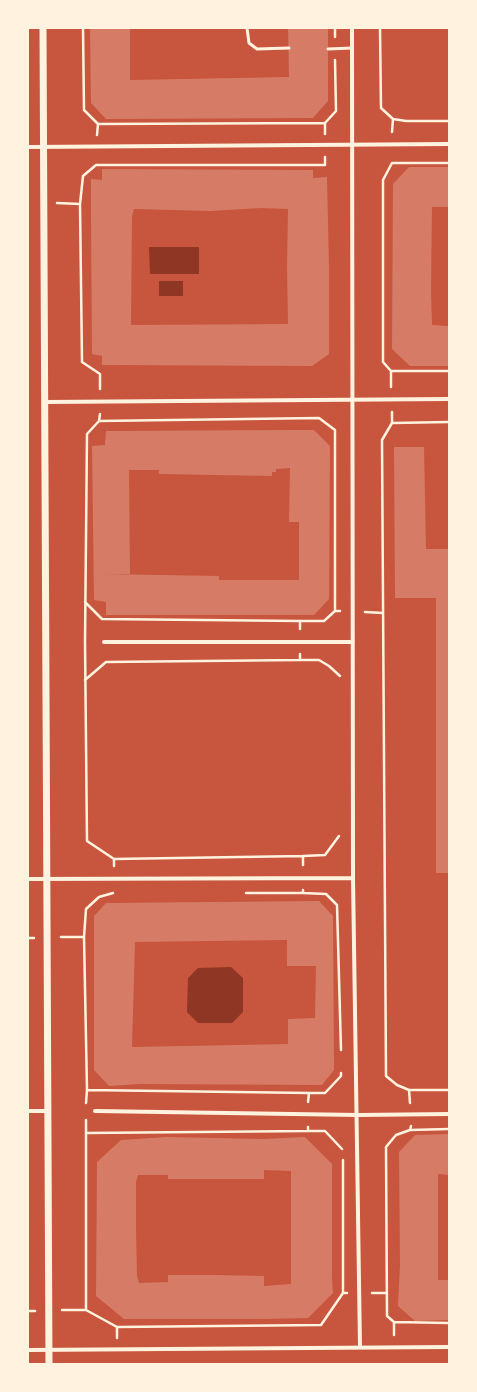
<!DOCTYPE html>
<style>
body{margin:0}
#map{position:relative;width:477px;height:1392px;overflow:hidden;background:#c8553d;font-family:Roboto,sans-serif}
canvas{display:block}
.frame{position:absolute;inset:0;border:29px solid #fff3e0;pointer-events:none}
</style>
<div id="map">
<canvas width="477" height="1392"></canvas>
<div class="frame"></div>
</div>
<script>
const c = document.querySelector('canvas').getContext('2d');
c.lineJoin = 'round';
function fill(path, color) {
  c.fillStyle = color;
  c.fill(path, 'evenodd');
}
function toPath(rows) {
  const path = new Path2D();
  for (const r of rows) {
    path.moveTo(r[0], r[1]);
    for (let i = 2; i < r.length; i += 2) path.lineTo(r[i], r[i + 1]);
  }
  return path;
}
function stroke(path, color, width, dash) {
  c.strokeStyle = color;
  c.lineWidth = width;
  c.lineCap = dash ? 'butt' : 'round';
  c.setLineDash(dash || []);
  c.stroke(path);
}
fill(toPath([
 [149,247,199,247,199,274,150,274],
 [159,281,183,281,183,296,159,296],
 [231,967,243,978,243,1012,232,1023,198,1023,187,1012,188,978,198,968]
]), '#8f3625');
fill(toPath([
 [90,28,130,28,130,80,289,77,288,28,328,28,328,101,313,118,106,119,91,103],
 [409,167,449,167,449,207,432,207,431,291,432,325,449,326,449,366,410,366,392,349,393,184],
 [102,169,313,170,313,178,327,177,329,267,329,354,312,366,102,365,102,356,92,354,91,216,91,179,102,180],
 [261,208,288,209,287,266,288,324,131,325,132,216,134,209,210,211],
 [290,430,314,430,330,446,329,599,314,615,106,615,106,602,94,600,92,446,105,445,106,431],
 [290,468,289,522,299,522,299,580,219,580,219,576,103,574,130,574,129,470,159,470,159,474,272,476,272,472,276,472,276,469],
 [394,447,424,447,426,549,449,549,449,873,436,873,436,598,395,598],
 [319,901,333,916,334,1070,322,1085,140,1084,109,1086,94,1070,94,916,106,903],
 [287,940,287,966,316,966,315,1018,288,1019,288,1044,132,1047,135,942],
 [449,1134,449,1175,438,1174,438,1280,449,1280,449,1320,415,1321,398,1306,400,1265,399,1152,415,1135],
 [167,1137,263,1139,305,1137,332,1164,332,1277,333,1293,308,1318,264,1319,124,1319,96,1296,97,1162,121,1140],
 [264,1170,291,1171,291,1284,264,1286,264,1276,216,1275,168,1275,168,1282,139,1283,137,1276,136,1229,136,1182,138,1175,168,1175,168,1179,264,1179]
]), '#d67c66');
stroke(toPath([
 [83,28,84,110,98,124,325,123,325,134],
 [335,28,335,37],
 [380,28,381,108,393,119,406,121,449,121],
 [325,123,336,111,335,60],
 [392,132,393,119],
 [97,135,98,124],
 [449,163,392,163,383,180,383,362,391,371,449,371],
 [57,203,80,204],
 [391,371,391,387],
 [100,389,100,374,82,362,80,204,83,176,96,165,325,165,325,157],
 [392,412,392,423,382,440,386,1076,397,1085,409,1090,410,1103],
 [100,414,99,421,87,434,85,642,87,841,114,859],
 [99,421,319,418,335,430,335,611],
 [392,423,449,422],
 [85,602,102,619,300,621],
 [365,612,383,613],
 [300,629,300,621,324,621,335,611,340,611],
 [300,654,300,660,319,660,329,666,340,676],
 [85,680,106,662,300,660],
 [303,865,303,856,325,855,339,836],
 [114,866,114,859,303,856],
 [303,890,303,893,326,894,337,905,341,1050],
 [113,893,99,897,86,909,84,937,87,1090,309,1093],
 [246,893,303,893],
 [61,937,84,937],
 [28,938,34,938],
 [409,1090,449,1090],
 [308,1102,309,1093,325,1093,341,1076,341,1073],
 [86,1103,87,1090],
 [308,1127,308,1131,325,1131,342,1149],
 [410,1130,449,1129],
 [308,1131,86,1133,86,1310,117,1327,321,1325,343,1293],
 [86,1133,86,1120],
 [343,1160,343,1293,347,1293],
 [372,1293,386,1293],
 [62,1310,86,1310],
 [28,1311,35,1311],
 [394,1322,387,1316,386,1147,396,1135,410,1130,411,1126],
 [117,1327,117,1338],
 [394,1335,394,1322,449,1323]
]), '#fff3e0', 2.5);
stroke(toPath([
 [247,28,249,43,257,49,289,48],
 [328,49,352,48]
]), '#fff3e0', 3);
stroke(toPath([
 [352,28,353,878,360,1347],
 [28,147,449,144],
 [45,402,449,399],
 [104,642,353,642],
 [28,879,353,878],
 [28,1111,48,1111],
 [95,1111,358,1115,449,1114],
 [28,1350,449,1347]
]), '#fff3e0', 4);
stroke(toPath([
 [43,28,49,1364]
]), '#fff3e0', 7);
</script>
